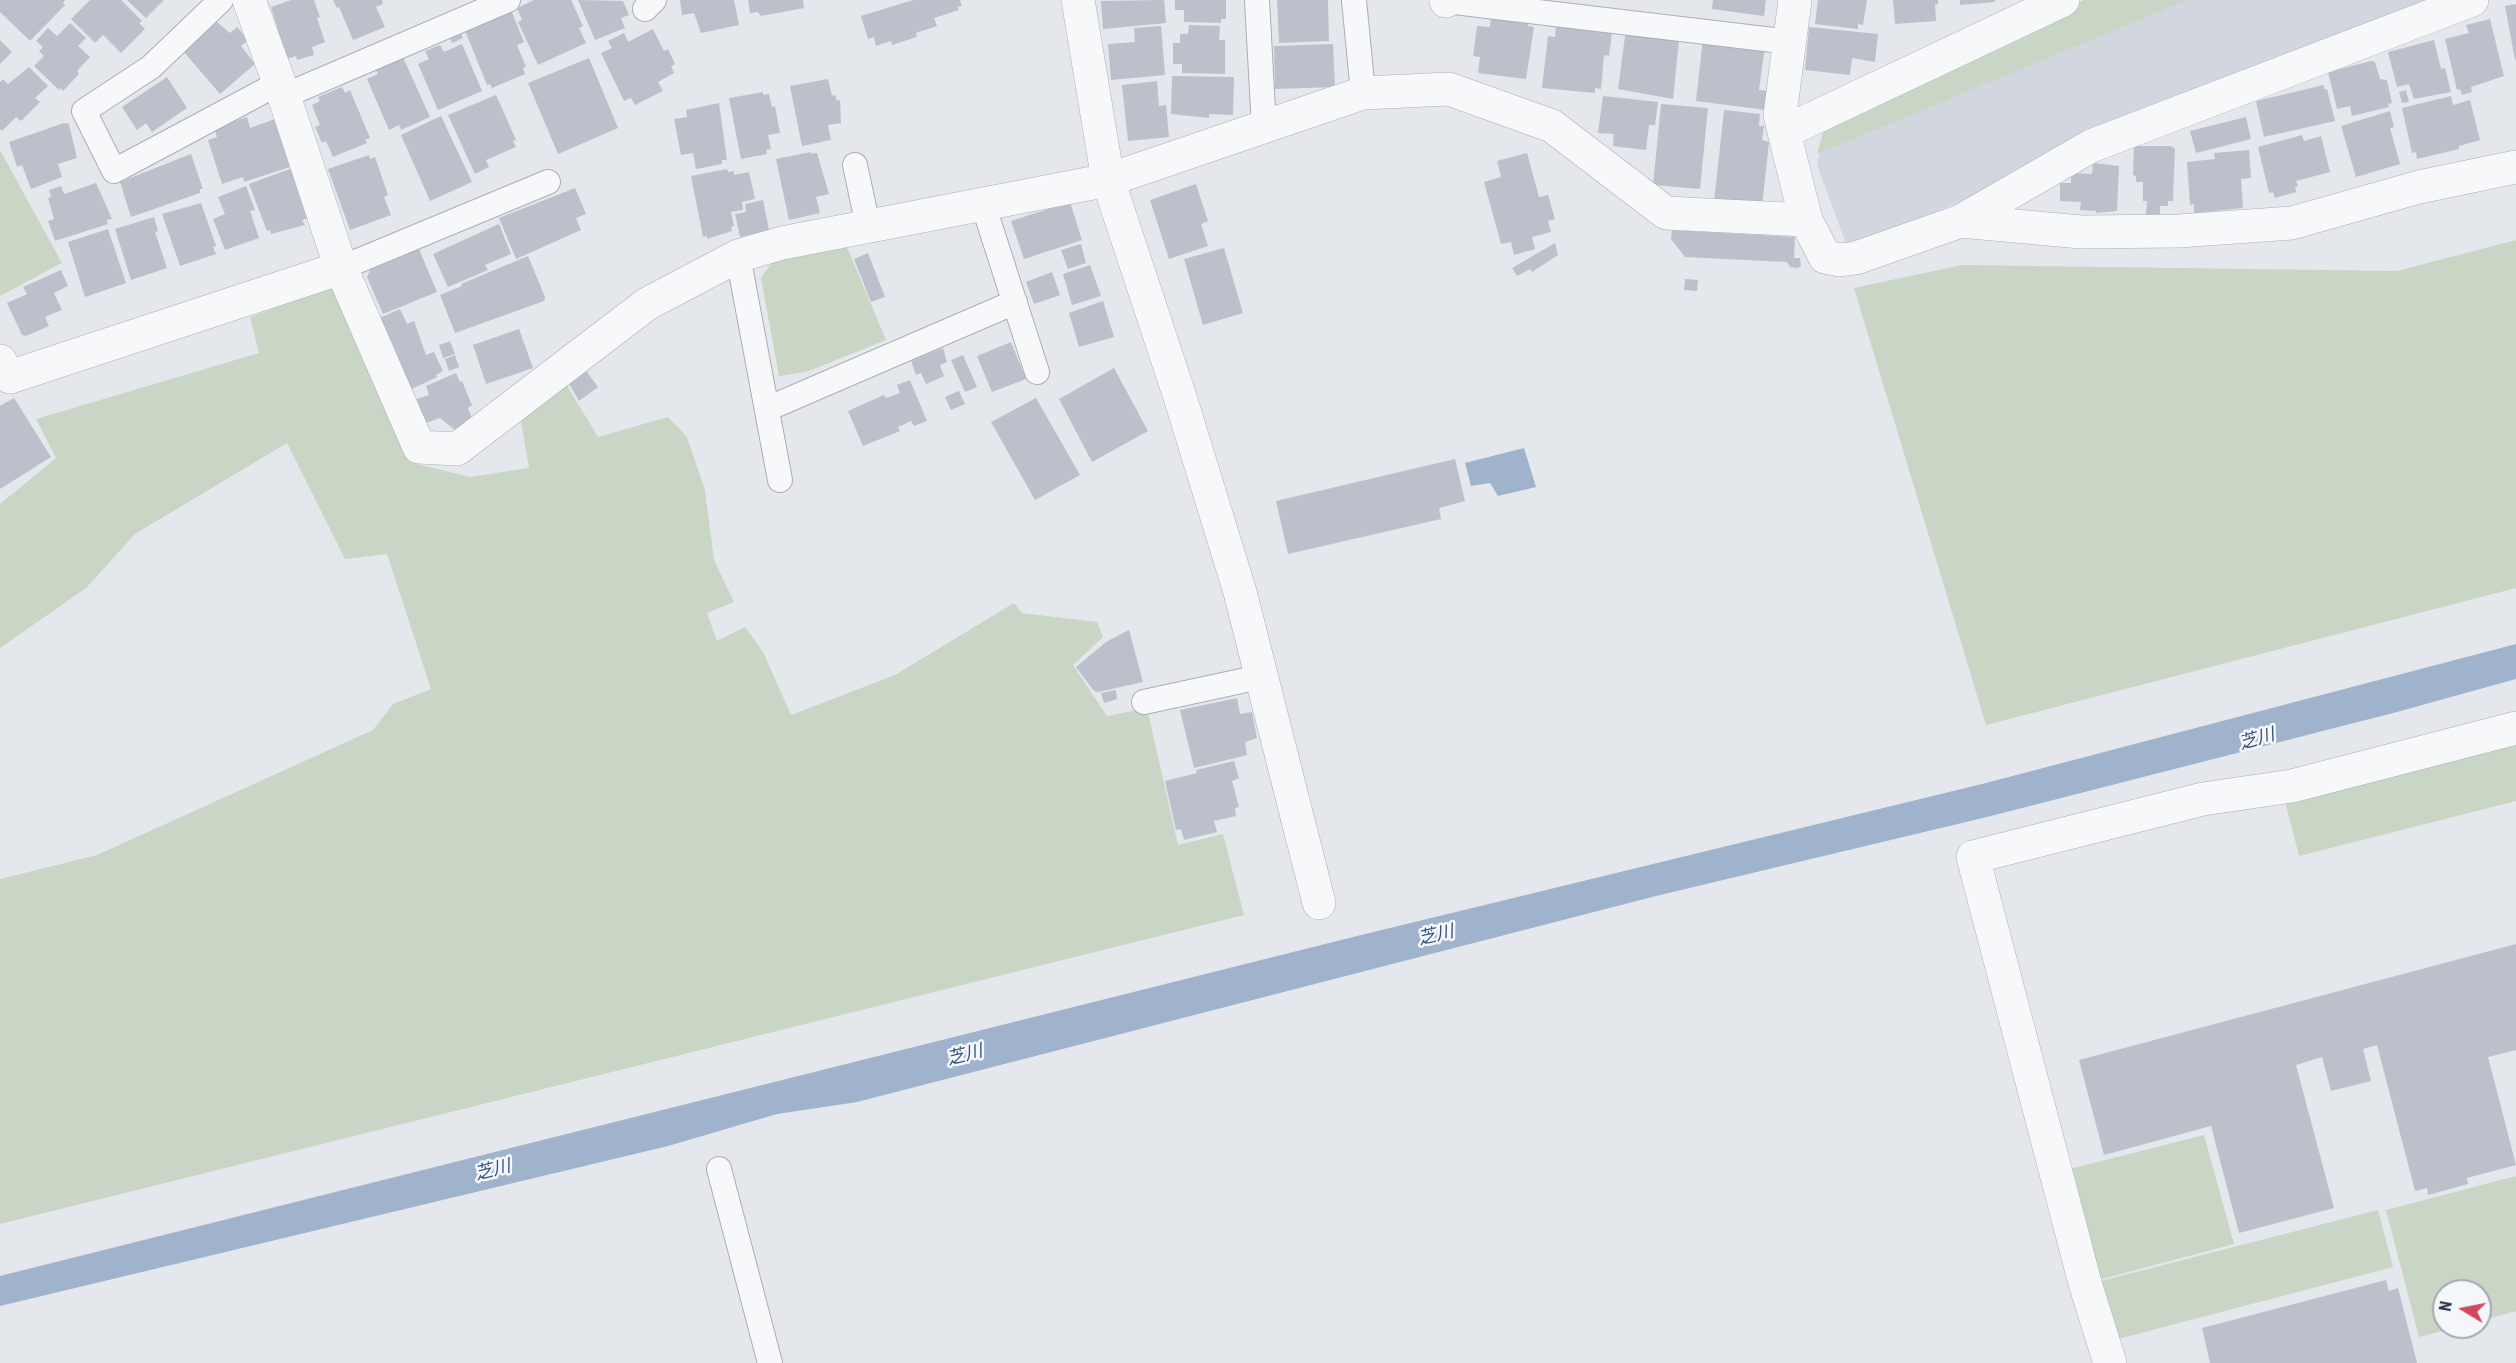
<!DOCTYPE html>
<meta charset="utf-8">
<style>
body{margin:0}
#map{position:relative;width:2516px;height:1363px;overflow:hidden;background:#e4e7ec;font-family:"Roboto Condensed",sans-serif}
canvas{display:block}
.north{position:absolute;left:2432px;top:1279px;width:60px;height:60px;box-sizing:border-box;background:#f4f6f9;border:2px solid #a4a8b1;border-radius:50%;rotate:280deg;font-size:16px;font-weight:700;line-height:24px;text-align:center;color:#2b3445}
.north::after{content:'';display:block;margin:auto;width:21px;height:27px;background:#d1495b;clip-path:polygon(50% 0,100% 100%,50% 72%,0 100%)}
</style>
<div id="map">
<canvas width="2516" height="1363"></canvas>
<div class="north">N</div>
</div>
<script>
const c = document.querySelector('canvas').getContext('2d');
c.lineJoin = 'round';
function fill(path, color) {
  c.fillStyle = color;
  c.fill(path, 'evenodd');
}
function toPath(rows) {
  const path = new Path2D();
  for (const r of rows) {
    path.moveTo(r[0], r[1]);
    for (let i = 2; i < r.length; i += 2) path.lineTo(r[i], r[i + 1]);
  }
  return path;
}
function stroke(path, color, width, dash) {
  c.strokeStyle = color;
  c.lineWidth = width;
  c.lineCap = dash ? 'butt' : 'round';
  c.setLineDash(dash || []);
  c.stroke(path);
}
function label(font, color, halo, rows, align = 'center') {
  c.font = font + ' "Roboto Condensed","Noto Sans JP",sans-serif';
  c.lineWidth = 5;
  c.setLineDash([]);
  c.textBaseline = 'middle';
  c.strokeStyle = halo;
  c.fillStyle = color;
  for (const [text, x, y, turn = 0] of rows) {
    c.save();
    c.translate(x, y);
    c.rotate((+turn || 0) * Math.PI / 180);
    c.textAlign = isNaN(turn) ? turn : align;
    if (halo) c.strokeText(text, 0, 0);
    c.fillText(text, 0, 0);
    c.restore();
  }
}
fill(toPath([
 [2152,0,2435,0,1848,249,1817,165,1823,136]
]), '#d2d6de');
fill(toPath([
 [2084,0,2187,0,1817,154,1824,129],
 [0,150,62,263,0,296],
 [844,240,886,340,806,372,779,376,761,278,777,255],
 [2516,240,2516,588,1986,725,1854,288,1962,265,2397,271],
 [338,285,417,464,470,477,529,468,520,415,563,379,598,437,668,417,687,437,705,490,714,560,734,602,707,613,717,641,745,627,763,652,791,715,895,675,1014,603,1022,613,1097,622,1103,637,1073,665,1107,716,1147,708,1178,845,1223,834,1244,915,0,1224,0,879,97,855,373,730,393,704,431,689,387,554,345,559,287,443,135,534,86,588,0,648,0,504,56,458,36,419,259,353,250,317],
 [2516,745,2516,801,2299,856,2285,801],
 [2204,1135,2234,1244,2098,1280,2070,1169],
 [2516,1176,2516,1311,2480,1321,2480,1291,2444,1291,2444,1327,2457,1327,2419,1337,2386,1210],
 [2378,1210,2393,1267,2118,1339,2101,1281]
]), '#c9d6c5');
fill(toPath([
 [1524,448,1536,487,1498,496,1490,483,1471,486,1465,463],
 [2516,644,2516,679,2397,712,1987,817,1656,896,857,1102,777,1114,668,1146,0,1306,0,1276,1353,937,1982,784]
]), '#9fb4cc');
fill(toPath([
 [0,0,65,0,63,3,65,5,30,41,0,12],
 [90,0,121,0,142,21,139,23,145,29,121,53,103,35,95,43,71,19],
 [127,0,164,0,146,18],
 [291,0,314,0,320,17,317,18,325,42,312,47,314,55,297,60,296,56,287,59,271,7],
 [333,0,382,0,383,4,376,7,385,27,353,40,339,7,337,8],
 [534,0,571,0,583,26,579,28,586,43,538,65,518,22,522,20,517,8],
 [578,0,623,1,629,15,621,18,625,28,595,40],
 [680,0,734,0,739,25,701,33,694,13,682,15],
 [748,0,803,0,804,8,761,16,758,12,750,13],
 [913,0,960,0,962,6,957,7,959,10,934,18,937,26,916,33,917,37,892,45,891,41,876,46,874,37,868,39,861,16],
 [1164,0,1166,23,1103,29,1101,1],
 [1175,0,1226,0,1226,19,1221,19,1221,23,1184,22,1184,10,1175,10],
 [1277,0,1328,0,1329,41,1279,43],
 [1713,0,1766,0,1764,16,1712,9],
 [1818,0,1867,0,1863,25,1858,24,1858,29,1815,24],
 [1893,0,1938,0,1938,4,1935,5,1936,21,1895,24],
 [1960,0,1995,0,1995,2,1960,5],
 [2516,4,2516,60,2515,60,2505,6],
 [511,10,524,42,517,45,526,67,523,68,525,74,492,88,490,84,487,85,464,28],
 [1491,16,1528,21,1528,26,1534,27,1526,79,1478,73,1480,57,1473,56,1477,26,1490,27],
 [2490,19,2504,76,2471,87,2472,92,2462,95,2460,89,2457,90,2445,39,2469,33,2466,25],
 [217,22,230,33,237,27,248,40,241,46,255,64,220,94,183,51],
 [70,23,86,38,78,46,90,57,77,71,79,74,63,91,60,88,59,90,34,66,44,56,39,51,43,47,36,41,48,28,57,36],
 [457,24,463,38,452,43,446,29],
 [1556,24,1600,29,1600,32,1612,33,1609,56,1604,55,1601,89,1595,88,1595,93,1542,88,1548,36,1555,37],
 [1189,25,1220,26,1219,40,1225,40,1225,74,1182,73,1182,64,1173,64,1173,43,1180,43,1180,34,1188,34],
 [1161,26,1165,75,1111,80,1108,44,1135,42,1134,28],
 [1809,27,1878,34,1875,62,1852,58,1850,75,1805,70],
 [653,29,664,51,668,49,675,64,671,66,674,73,658,82,663,91,635,105,631,98,624,101,601,53,612,48,608,41,624,33,628,42],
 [1626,29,1680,31,1673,99,1618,89],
 [1703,38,1765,46,1759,90,1768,91,1766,110,1696,101],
 [0,40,12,52,0,64],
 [2434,40,2441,69,2445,68,2451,92,2414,99,2409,84,2397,87,2388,52],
 [462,44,482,91,438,110,418,64,429,59,425,51,440,45,444,52],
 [1333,44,1335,87,1275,89,1274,46],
 [401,53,430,117,401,130,399,125,389,130,367,79,378,74,373,65],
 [589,58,618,128,558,154,528,83],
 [2371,61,2375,62,2380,79,2387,80,2392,103,2388,104,2389,107,2352,116,2350,106,2337,109,2328,72],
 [29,67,48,86,35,98,40,102,21,121,16,117,2,131,0,129,0,82,3,79,8,84],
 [1172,76,1234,77,1233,115,1209,114,1209,118,1171,114],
 [167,77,187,108,152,132,146,123,137,130,122,107],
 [828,79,832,96,835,95,837,101,840,100,841,123,828,125,831,140,802,146,790,86],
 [1157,81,1159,106,1166,105,1169,137,1128,141,1122,85],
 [2324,85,2324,89,2327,89,2335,121,2264,137,2256,101],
 [342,87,345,93,350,90,370,138,365,140,367,143,333,157,326,141,322,143,315,127,320,125,312,105,320,101,318,97],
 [2406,90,2409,102,2402,103,2399,92],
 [763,92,763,95,769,94,772,107,775,106,780,133,768,135,771,149,766,150,767,154,741,159,729,98],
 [496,95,516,140,513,141,516,147,486,160,489,167,475,174,448,115],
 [1603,96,1658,102,1655,125,1649,125,1646,150,1613,146,1614,134,1598,133],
 [2451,96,2453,105,2470,100,2480,140,2459,146,2459,149,2417,159,2416,152,2412,153,2402,108],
 [719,103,727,160,722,160,722,164,696,169,693,153,681,155,674,119,687,117,686,110],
 [1661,104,1708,108,1700,189,1653,185],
 [1724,110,1760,114,1759,126,1764,126,1762,140,1769,142,1762,207,1714,202],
 [2390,111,2394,127,2390,128,2400,164,2356,177,2341,126],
 [441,116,472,182,430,201,401,135],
 [247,117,250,128,275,119,290,167,244,182,243,177,222,184,208,140,217,137,214,128],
 [2246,117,2251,139,2196,153,2190,131],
 [64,123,69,124,77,158,58,164,62,177,31,189,22,165,17,167,9,142],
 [2302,135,2304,141,2321,136,2330,172,2296,181,2298,186,2295,187,2296,192,2275,198,2273,192,2269,193,2258,147],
 [2134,146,2171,146,2175,149,2173,201,2168,201,2168,206,2160,206,2160,216,2146,215,2147,201,2143,201,2143,182,2136,182,2136,176,2133,175],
 [2249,150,2251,178,2241,179,2243,208,2194,213,2194,204,2190,205,2187,162,2215,159,2214,153],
 [811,152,811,154,817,153,829,194,816,197,820,213,789,220,776,159],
 [1527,153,1539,197,1548,195,1555,219,1548,221,1551,232,1532,237,1535,249,1514,255,1511,242,1501,244,1484,182,1501,177,1497,161],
 [191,154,203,189,200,189,200,193,131,217,120,182],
 [369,155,370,159,375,157,388,195,384,197,391,215,350,230,328,169],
 [2093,163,2119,166,2117,211,2096,213,2096,211,2080,210,2081,202,2060,201,2060,183,2071,183,2071,173,2092,174],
 [295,167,301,182,296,184,308,218,302,220,305,225,271,234,270,230,267,231,249,184],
 [727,169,728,172,734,171,734,175,749,172,755,199,742,202,743,210,731,212,734,226,731,227,732,231,707,239,707,236,703,237,691,176],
 [96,183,112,219,107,220,108,224,55,241,48,221,54,219,48,198,51,197,49,190,61,186,64,194],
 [1196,184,1208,221,1201,224,1208,246,1169,259,1150,200],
 [246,186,255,210,250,211,259,238,225,250,213,219,225,214,218,197],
 [575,188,586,214,576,218,581,230,516,259,499,218],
 [763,200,769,230,740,237,735,214,746,212,745,204],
 [1070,202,1082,240,1024,259,1011,221],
 [201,203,216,246,213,247,216,254,180,266,162,214],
 [154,217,158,231,155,232,167,268,131,280,115,229],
 [499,224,511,254,485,265,488,270,448,287,433,254],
 [108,229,126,283,85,297,68,242],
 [1672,230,1795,237,1794,258,1800,258,1801,266,1798,268,1790,267,1787,262,1685,257,1671,239],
 [1555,243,1558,255,1532,272,1530,269,1517,276,1512,268],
 [1081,244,1086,263,1068,269,1061,250],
 [1224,248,1243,313,1203,325,1184,259],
 [419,249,437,292,383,314,367,277,370,270],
 [868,253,885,297,871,302,854,259],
 [528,256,545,297,544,301,455,333,440,295,462,286,461,284],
 [1090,265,1101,296,1072,305,1063,274],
 [61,270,68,286,54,293,62,310,45,317,49,326,26,336,22,335,7,303,27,294,23,287],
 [1052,272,1060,295,1034,304,1026,282],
 [1685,279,1698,280,1697,291,1684,290],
 [1103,301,1114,337,1079,347,1069,313],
 [400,309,407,324,414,321,426,355,434,352,443,371,436,375,437,377,401,394,373,321],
 [519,329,533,368,486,384,473,345],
 [450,341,455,354,443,358,439,345],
 [1011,342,1026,379,992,392,977,356],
 [943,348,947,362,940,365,944,376,926,384,921,373,916,375,911,361],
 [455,355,459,367,449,371,445,359],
 [963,355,977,387,965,392,951,360],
 [584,368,598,387,579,401,567,380],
 [1114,368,1148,431,1092,462,1059,399],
 [456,373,460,382,462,381,472,405,468,408,472,418,455,430,440,418,423,424,411,401,429,395,426,386],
 [910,380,927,421,914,426,911,421,898,427,900,431,863,446,848,411,884,395,886,398,900,393,897,385],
 [959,391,965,404,951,410,945,397],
 [14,398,51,457,0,489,0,406],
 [1036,398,1080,475,1035,500,991,422],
 [1455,459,1465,501,1439,508,1441,519,1288,554,1276,501],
 [1129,630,1143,682,1098,692,1094,691,1076,667,1106,642],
 [1116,690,1117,699,1104,703,1101,693],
 [1237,698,1240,714,1252,712,1257,738,1245,742,1247,755,1194,768,1180,710],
 [1234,761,1239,778,1232,781,1239,807,1235,808,1236,816,1214,821,1217,832,1184,840,1181,829,1176,830,1165,781,1197,773,1196,770],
 [2516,944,2516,1050,2488,1057,2516,1165,2467,1178,2468,1184,2428,1195,2427,1188,2415,1191,2377,1045,2363,1049,2371,1081,2331,1091,2322,1057,2296,1065,2334,1208,2239,1233,2211,1126,2104,1155,2079,1060],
 [2386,1280,2389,1291,2398,1288,2417,1363,2210,1363,2202,1328]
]), '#bbc0ca');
const lane = toPath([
 [221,0,151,67,84,111,114,171,279,83],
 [1257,0,1264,128],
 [1354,0,1363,93],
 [1446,1,1790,42],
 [645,9,654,0],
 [284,96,508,0],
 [855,165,868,226],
 [983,204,1037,372],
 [738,256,780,480],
 [341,268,548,182],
 [767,409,1015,302],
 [1144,702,1260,677],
 [719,1169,770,1363]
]);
const street = toPath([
 [249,0,284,96,341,268,419,447,457,449,647,304,738,256,782,243,1108,180,1363,93,1449,89,1552,126,1666,213,1806,220],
 [1078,0,1108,180,1180,397,1240,592,1319,903],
 [1446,0,1446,1],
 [2063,0,1784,132,1806,220,1825,257,1840,260,1856,258,1961,221,2091,146,2472,0],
 [1784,132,1780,115,1795,0],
 [1961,221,2081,232,2179,231,2292,223,2419,187,2516,167],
 [0,361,10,377,341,268],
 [2110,1363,2085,1283,1973,857,2203,799,2292,786,2516,728]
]);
stroke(lane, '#a9aeb7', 26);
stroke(street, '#a9aeb7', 34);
stroke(lane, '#f7f8fa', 24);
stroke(street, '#f7f8fa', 33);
label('italic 18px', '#34527a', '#f4f6f9', [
 ["芝川",2257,740,-16],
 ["芝川",1436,936,-13],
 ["芝川",965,1056,-14],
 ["芝川",493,1171,-14]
]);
</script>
